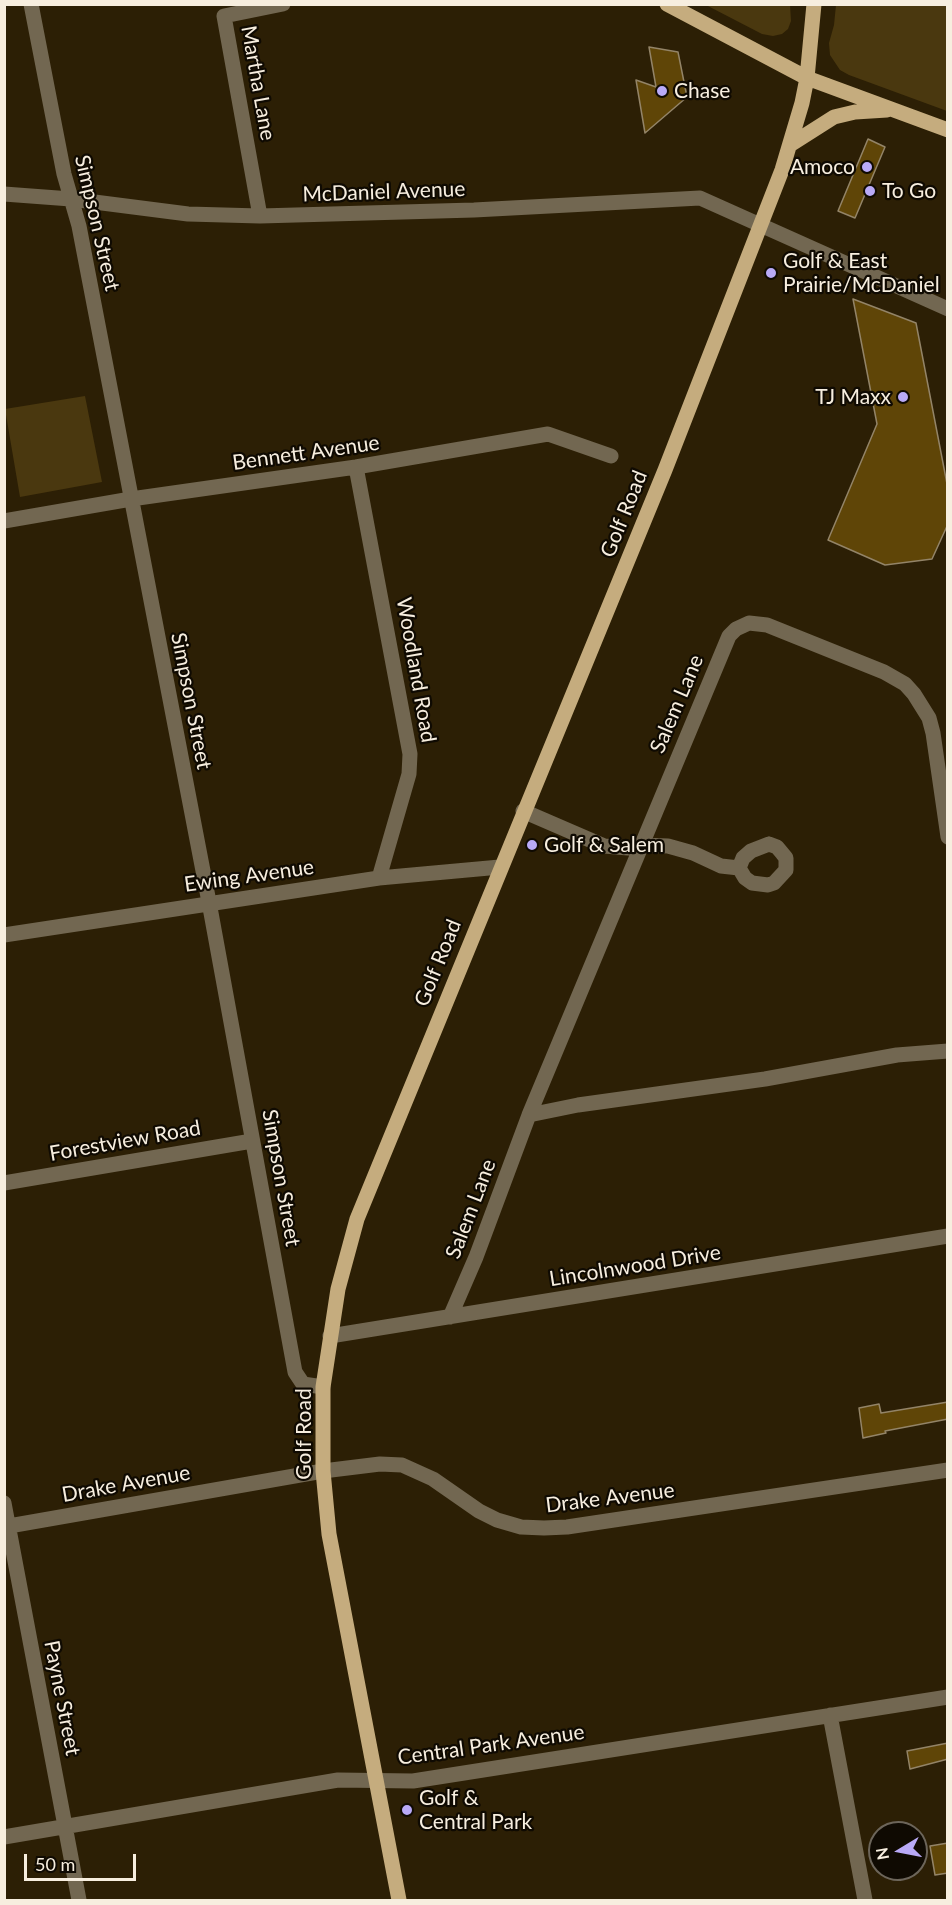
<!DOCTYPE html>
<style>
body{margin:0}
#map{position:relative;width:952px;height:1905px;overflow:hidden;background:#2c1f05;font-family:Lato,sans-serif}
canvas{display:block}
.frame{position:absolute;inset:0;border:6px solid #f7eedf;pointer-events:none}
.north{position:absolute;left:868px;top:1821px;width:60px;height:60px;box-sizing:border-box;background:#0f0a02;border:2px solid #6c655a;border-radius:50%;rotate:260deg;font-size:16px;font-weight:700;line-height:24px;text-align:center;color:#f7eedf}
.north::after{content:'';display:block;margin:auto;width:21px;height:27px;background:#b9aaf7;clip-path:polygon(50% 0,100% 100%,50% 72%,0 100%)}
.scale{position:absolute;left:24px;top:1854px;width:112px;height:27px;box-sizing:border-box;border:3px solid #f7eedf;border-top:0;padding-left:8px;font-size:18px;line-height:21px;white-space:nowrap;color:#f7eedf;-webkit-text-stroke:4px #0f0a02;paint-order:stroke}
</style>
<div id="map">
<canvas width="952" height="1905"></canvas>
<div class="frame"></div>
<div class="north">N</div>
<div class="scale">50 m</div>
</div>
<script>
const c = document.querySelector('canvas').getContext('2d');
c.lineJoin = 'round';
function fill(path, color) {
  c.fillStyle = color;
  c.fill(path, 'evenodd');
}
function toPath(rows) {
  const path = new Path2D();
  for (const r of rows) {
    path.moveTo(r[0], r[1]);
    for (let i = 2; i < r.length; i += 2) path.lineTo(r[i], r[i + 1]);
  }
  return path;
}
function stroke(path, color, width, dash) {
  c.strokeStyle = color;
  c.lineWidth = width;
  c.lineCap = dash ? 'butt' : 'round';
  c.setLineDash(dash || []);
  c.stroke(path);
}
function label(font, color, halo, rows, align = 'center') {
  c.font = font + ' Lato,sans-serif';
  c.lineWidth = 4.5;
  c.setLineDash([]);
  c.textBaseline = 'middle';
  c.strokeStyle = halo;
  c.fillStyle = color;
  for (const [text, x, y, turn = 0] of rows) {
    c.save();
    c.translate(x, y);
    c.rotate((+turn || 0) * Math.PI / 180);
    c.textAlign = isNaN(turn) ? turn : align;
    if (halo) c.strokeText(text, 0, 0);
    c.fillText(text, 0, 0);
    c.restore();
  }
}
fill(toPath([
 [706,5,790,5,791,21,788,29,782,34,773,36,762,34],
 [836,5,947,5,947,111,849,75,840,70,830,55,829,43,834,25],
 [85,396,102,482,20,497,5,409]
]), '#4a380f');
const building = toPath([
 [649,47,678,52,687,97,645,133,636,80,656,87,649,47],
 [868,139,885,147,855,218,838,211,868,139],
 [853,299,916,323,948,489,948,524,932,559,885,565,828,540,877,424,853,299],
 [948,1402,948,1419,885,1431,886,1433,863,1438,859,1408,879,1404,881,1413,948,1402],
 [948,1743,948,1759,910,1769,907,1751,948,1743],
 [948,1843,948,1873,935,1875,930,1846,948,1843]
]);
fill(building, '#5f4507');
stroke(building, '#938468', 1.5);
stroke(toPath([
 [31,4,64,174,79,226,209,902,295,1372,303,1384,323,1387],
 [4,194,71,199,188,214,260,216,474,210,700,198,948,309],
 [260,216,224,16,283,4],
 [356,467,410,754,409,774,379,878],
 [4,521,131,499,356,467,548,434,611,456],
 [523,811,604,846,628,848,641,845,668,846,693,853,721,866,739,868],
 [769,844,777,847,782,853,786,858,786,870,774,883,768,885,752,883,745,878,739,868,743,858,751,851,769,844],
 [4,935,379,878,500,867],
 [529,1115,578,1105,765,1079,897,1055,948,1051],
 [4,1183,252,1141],
 [450,1317,476,1257,529,1115,729,636,736,629,749,623,767,625,884,672,905,684,914,694,929,718,933,733,948,837],
 [330,1336,948,1236],
 [4,1503,79,1900],
 [9,1526,323,1471,380,1464,402,1465,433,1479,479,1511,497,1520,521,1527,544,1528,567,1527,948,1470],
 [830,1715,865,1900],
 [4,1837,338,1780,413,1781,948,1697]
]), '#726751', 15);
stroke(toPath([
 [667,4,807,78,948,130],
 [790,145,834,117,855,112,887,110],
 [399,1900,329,1534,323,1471,323,1387,338,1289,357,1219,665,470,782,170,802,103,807,78,814,4]
]), '#c5ac7e', 15);
for (const [x, y, r, color] of [
 [662,91,6,"#b9aaf7"],
 [867,167,6,"#b9aaf7"],
 [870,191,6,"#b9aaf7"],
 [771,273,6,"#b9aaf7"],
 [903,397,6,"#b9aaf7"],
 [532,845,6,"#b9aaf7"],
 [407,1810,6,"#b9aaf7"]
]) {
  const dot = new Path2D();
  dot.arc(x, y, r, 0, 2 * Math.PI);
  c.fillStyle = color;
  c.fill(dot);
  stroke(dot, '#0f0a02', 2);
}
label('21px', '#f7eedf', '#0f0a02', [
 ["Martha Lane",258,83,80],
 ["McDaniel Avenue",384,192,-2],
 ["Simpson Street",97,223,77],
 ["Bennett Avenue",306,453,-8],
 ["Golf Road",624,514,-68],
 ["Woodland Road",416,670,80],
 ["Simpson Street",191,701,79],
 ["Salem Lane",677,704,-67],
 ["Ewing Avenue",249,876,-8],
 ["Golf Road",438,963,-68],
 ["Forestview Road",125,1141,-10],
 ["Simpson Street",281,1178,80],
 ["Salem Lane",471,1209,-69],
 ["Lincolnwood Drive",635,1266,-9],
 ["Golf Road",304,1434,-90],
 ["Drake Avenue",126,1484,-10],
 ["Drake Avenue",610,1498,-7],
 ["Payne Street",62,1698,79],
 ["Central Park Avenue",491,1745,-8]
]);
label('21px', '#f7eedf', '#0f0a02', [
 ["Chase",674,91],
 ["Amoco",855,167,"right"],
 ["To Go",882,191],
 ["Golf & East",783,261],
 ["Prairie/McDaniel",783,285],
 ["TJ Maxx",891,397,"right"],
 ["Golf & Salem",544,845],
 ["Golf &",419,1798],
 ["Central Park",419,1822]
], 'left');
</script>
